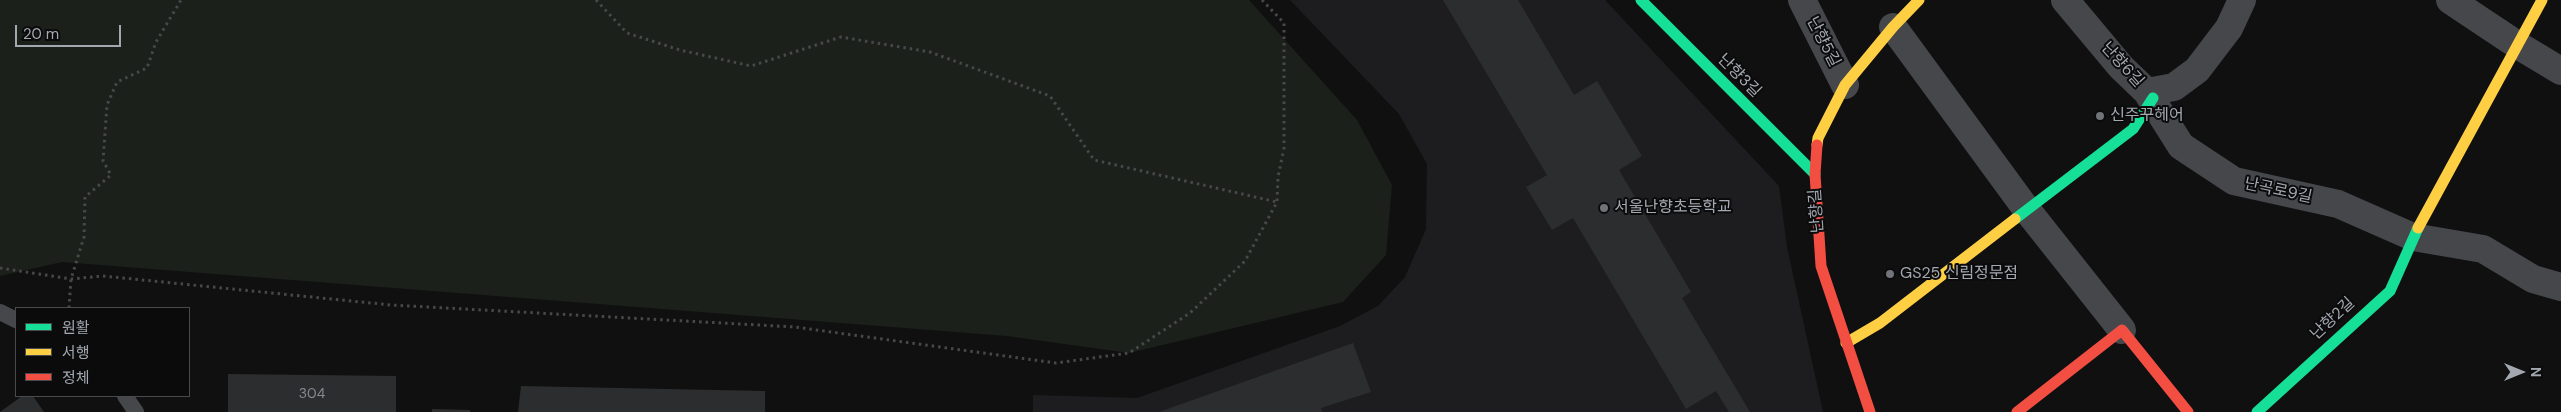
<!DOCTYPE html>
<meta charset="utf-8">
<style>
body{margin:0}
#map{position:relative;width:2561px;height:412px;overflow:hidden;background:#101011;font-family:"DM Sans","Noto Sans KR",sans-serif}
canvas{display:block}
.legend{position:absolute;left:15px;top:307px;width:175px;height:90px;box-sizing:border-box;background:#0b0b0c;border:1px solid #484a4e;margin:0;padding:6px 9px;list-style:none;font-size:15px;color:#a3a8b0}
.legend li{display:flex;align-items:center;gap:10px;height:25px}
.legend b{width:25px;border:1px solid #484a4e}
.north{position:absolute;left:2496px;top:347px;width:50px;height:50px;-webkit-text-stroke:4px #0b0b0c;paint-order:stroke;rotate:90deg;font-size:14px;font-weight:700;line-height:20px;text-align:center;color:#a3a8b0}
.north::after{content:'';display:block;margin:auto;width:18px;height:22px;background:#a3a8b0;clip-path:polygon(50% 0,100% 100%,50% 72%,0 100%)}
.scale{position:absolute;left:15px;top:25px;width:106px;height:22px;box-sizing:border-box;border:2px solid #a3a8b0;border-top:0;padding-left:6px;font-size:15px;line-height:18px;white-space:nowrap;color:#a3a8b0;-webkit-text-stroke:4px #0b0b0c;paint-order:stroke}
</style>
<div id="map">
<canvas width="2561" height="412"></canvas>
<ul class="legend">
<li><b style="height:6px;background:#16e098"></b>원활</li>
<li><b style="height:6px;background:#ffcf43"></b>서행</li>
<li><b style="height:6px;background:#f24e42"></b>정체</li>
</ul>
<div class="north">N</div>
<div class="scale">20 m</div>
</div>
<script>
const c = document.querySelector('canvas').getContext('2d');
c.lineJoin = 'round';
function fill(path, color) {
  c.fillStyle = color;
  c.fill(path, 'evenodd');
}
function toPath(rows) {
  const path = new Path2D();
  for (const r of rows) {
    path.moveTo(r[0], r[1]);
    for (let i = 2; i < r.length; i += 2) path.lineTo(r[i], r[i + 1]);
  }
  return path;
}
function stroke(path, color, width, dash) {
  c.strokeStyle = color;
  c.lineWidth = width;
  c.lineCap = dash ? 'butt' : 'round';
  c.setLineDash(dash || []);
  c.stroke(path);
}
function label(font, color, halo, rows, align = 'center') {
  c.font = font + ' "DM Sans","Noto Sans KR",sans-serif';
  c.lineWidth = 4;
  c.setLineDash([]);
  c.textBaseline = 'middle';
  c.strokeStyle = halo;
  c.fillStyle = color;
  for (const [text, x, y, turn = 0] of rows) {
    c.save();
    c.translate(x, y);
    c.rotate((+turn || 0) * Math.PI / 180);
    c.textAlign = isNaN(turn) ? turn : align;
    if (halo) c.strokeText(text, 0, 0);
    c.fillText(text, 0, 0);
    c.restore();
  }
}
fill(toPath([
 [1290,0,1605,0,1779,186,1787,247,1823,412,1033,412,1033,395,1137,398,1340,326,1378,306,1405,277,1426,229,1427,164,1399,114]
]), '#1d1d1f');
fill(toPath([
 [0,0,1249,0,1357,120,1392,185,1386,255,1343,302,1129,353,1007,336,62,262,0,276]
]), '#1b201b');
fill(toPath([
 [1443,0,1518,0,1574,95,1597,81,1642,156,1619,170,1691,292,1682,298,1750,412,1729,412,1716,391,1686,409,1573,218,1552,230,1526,187,1547,175],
 [1353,343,1371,392,1321,408,1322,412,1159,412],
 [228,374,396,376,396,412,228,412],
 [521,386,765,391,765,412,518,412],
 [22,396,33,396,44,412,0,412],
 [432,409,470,410,470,412,432,412]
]), '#2c2d2e');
stroke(toPath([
 [596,0,627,33,680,50,751,66,841,37,930,52,1050,96,1094,160,1277,202],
 [0,268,71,279,103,276,391,305,795,327,1056,363,1129,353,1190,313,1245,261,1277,202,1278,177,1284,148,1284,23,1262,0],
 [69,308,71,279,84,237,85,197,111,175,103,161,107,105,117,82,147,68,156,42,181,0]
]), '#47484a', 3, [2.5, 4]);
stroke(toPath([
 [0,312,16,320],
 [125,396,136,412]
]), '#45474a', 16);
stroke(toPath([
 [1802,0,1845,85],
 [2065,0,2121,67,2147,92,2174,87,2197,70,2229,28,2242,0],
 [2450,0,2516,44,2561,71],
 [1893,27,2027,210,2122,330],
 [2147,92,2181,146,2234,181,2338,204,2413,237,2483,249,2533,279,2561,287]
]), '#45474a', 28);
stroke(toPath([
 [1641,0,1815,174],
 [2015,219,2133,129,2153,98],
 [2257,412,2390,291,2418,228]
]), '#16e098', 11);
stroke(toPath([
 [1817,145,1818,138,1845,85,1893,27,1919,0],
 [2418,228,2542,0],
 [1846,343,1880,323,2015,219]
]), '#ffcf43', 11);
stroke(toPath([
 [1817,145,1815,174,1821,266,1870,412],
 [2017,412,2122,330,2188,412]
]), '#f24e42', 11);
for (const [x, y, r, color] of [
 [2100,116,5,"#707378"],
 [1604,208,5,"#707378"],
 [1890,274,5,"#707378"]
]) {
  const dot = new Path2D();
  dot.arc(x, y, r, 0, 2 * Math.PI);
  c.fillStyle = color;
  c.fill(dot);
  stroke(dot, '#0b0b0c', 2);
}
label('14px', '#858990', null, [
 ["304",312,394]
]);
label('16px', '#a3a8b0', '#0b0b0c', [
 ["난향5길",1823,42,63],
 ["난향6길",2122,65,48],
 ["난향3길",1739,76,45],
 ["난곡로9길",2278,191,12],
 ["난향길",1817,211,-94],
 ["난향2길",2333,319,-43]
]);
label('16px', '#a3a8b0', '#0b0b0c', [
 ["신주꾸헤어",2110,116],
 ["서울난향초등학교",1614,208],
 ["GS25 신림정문점",1900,274]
], 'left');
</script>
